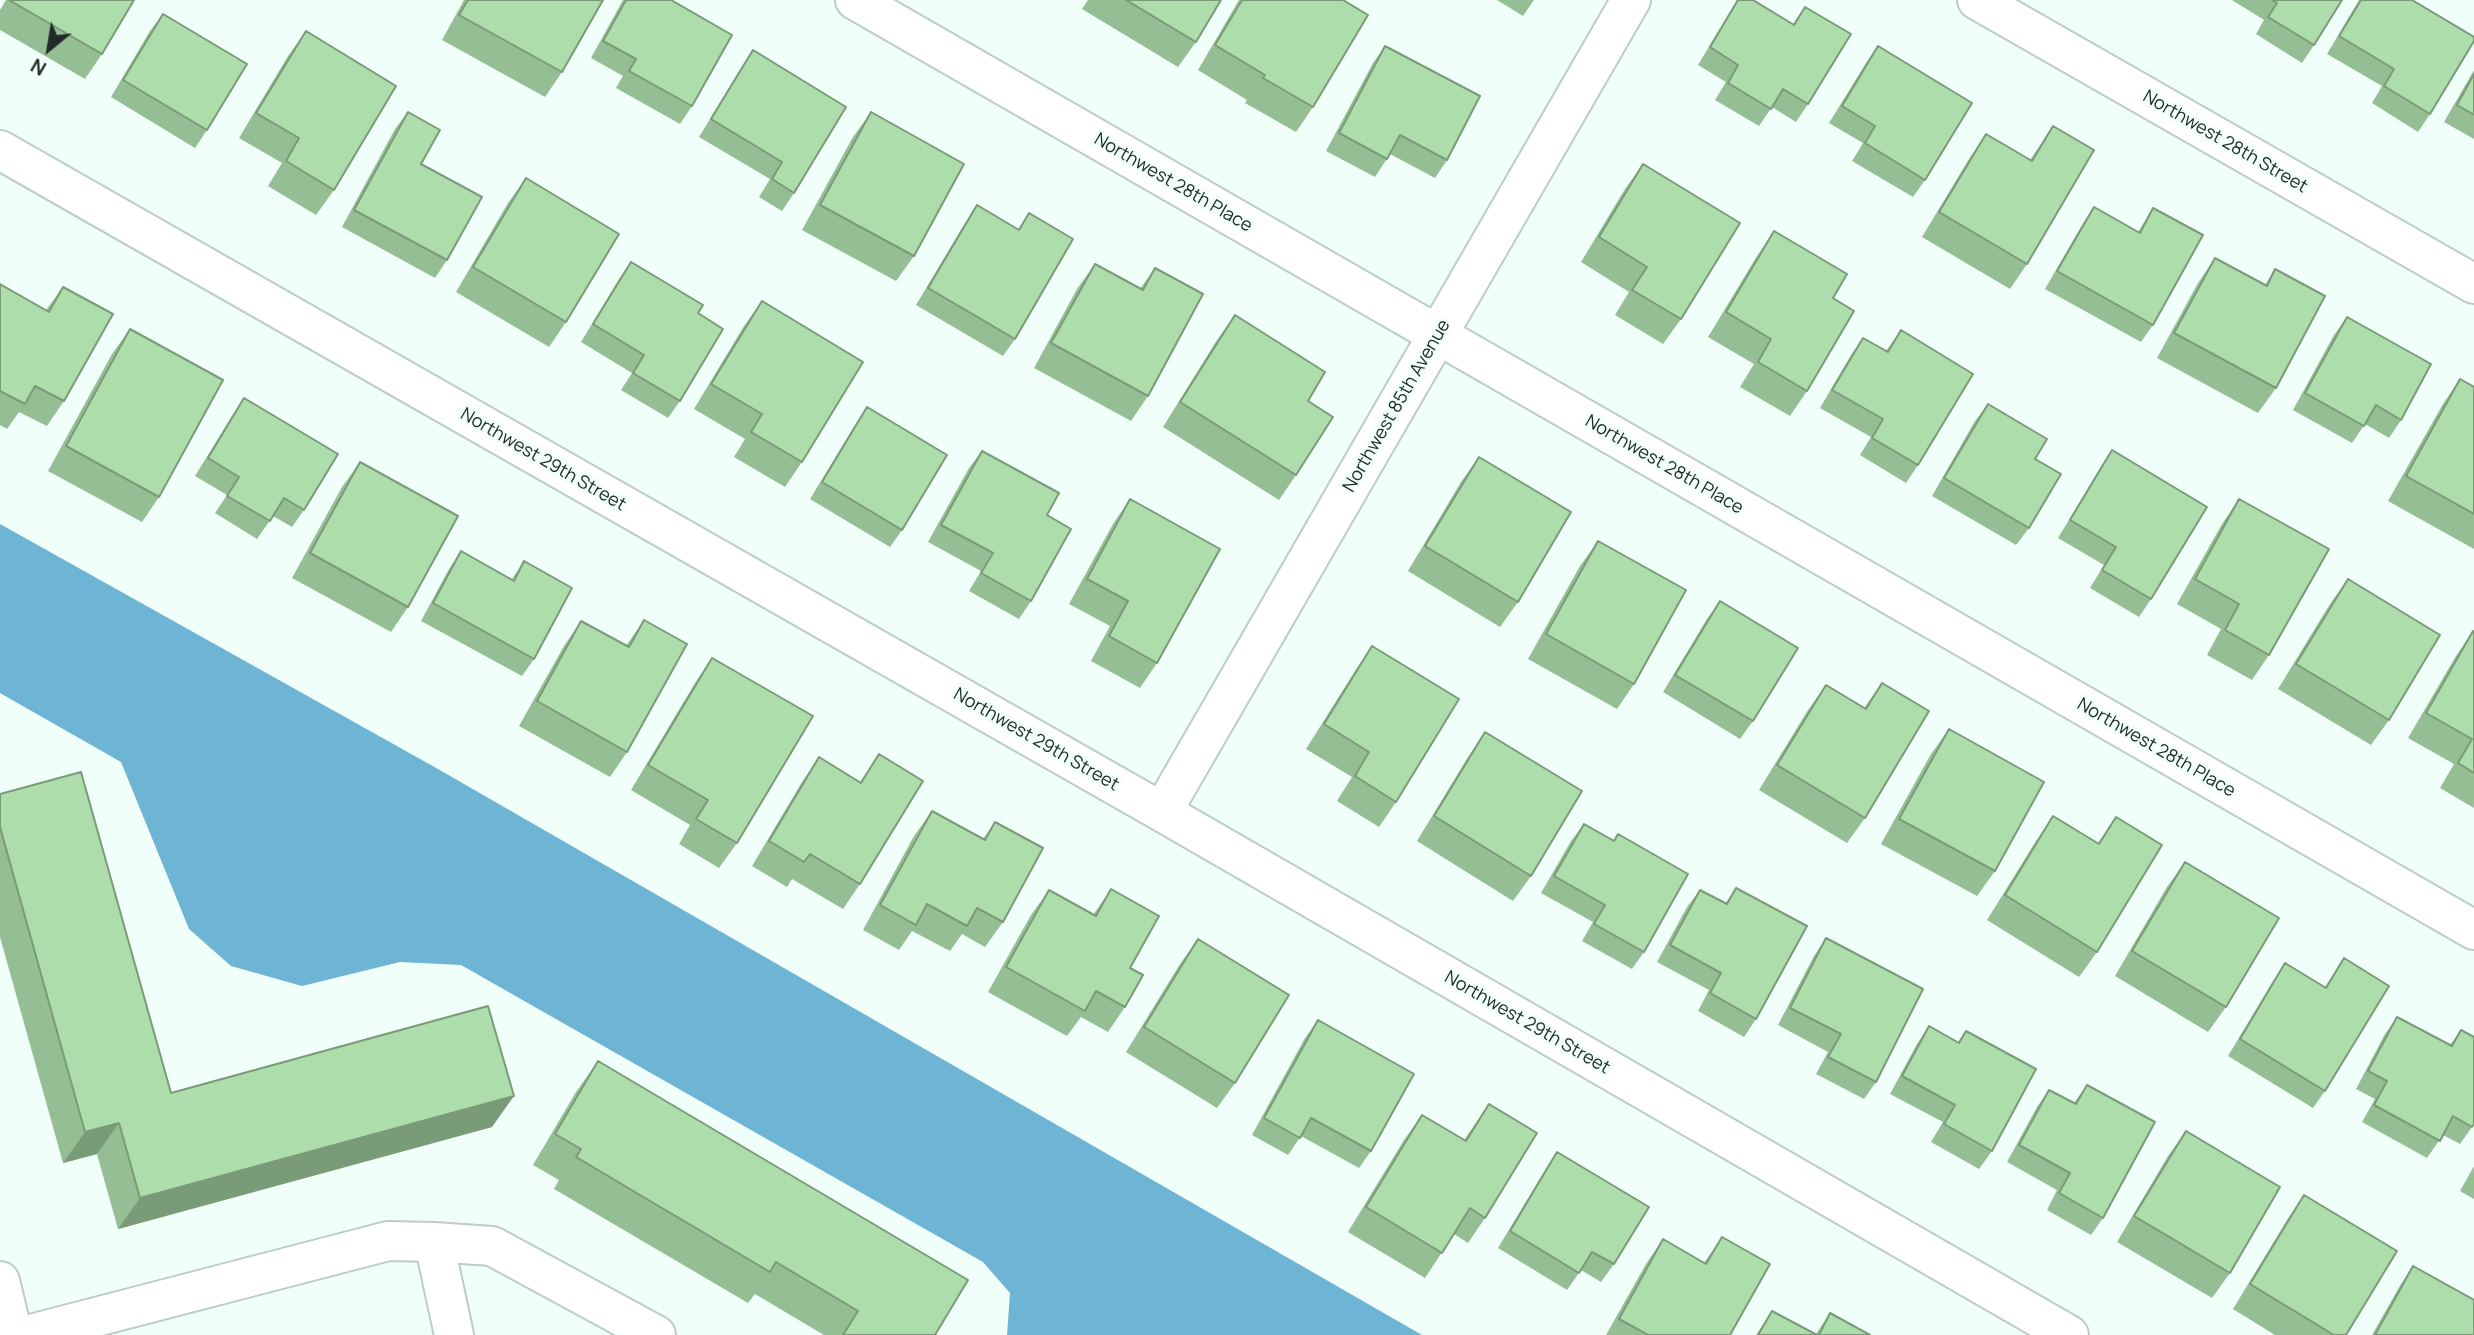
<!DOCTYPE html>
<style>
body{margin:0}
#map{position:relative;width:2474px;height:1335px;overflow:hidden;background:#f1fffa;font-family:Manrope,sans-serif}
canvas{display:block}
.north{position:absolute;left:14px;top:14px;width:70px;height:70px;-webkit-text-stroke:5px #f1fffa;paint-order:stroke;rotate:210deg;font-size:19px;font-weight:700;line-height:28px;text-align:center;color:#242a27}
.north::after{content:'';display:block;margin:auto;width:24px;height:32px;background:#242a27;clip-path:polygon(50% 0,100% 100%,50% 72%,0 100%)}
</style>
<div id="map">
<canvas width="2474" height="1335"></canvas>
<div class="north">N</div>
</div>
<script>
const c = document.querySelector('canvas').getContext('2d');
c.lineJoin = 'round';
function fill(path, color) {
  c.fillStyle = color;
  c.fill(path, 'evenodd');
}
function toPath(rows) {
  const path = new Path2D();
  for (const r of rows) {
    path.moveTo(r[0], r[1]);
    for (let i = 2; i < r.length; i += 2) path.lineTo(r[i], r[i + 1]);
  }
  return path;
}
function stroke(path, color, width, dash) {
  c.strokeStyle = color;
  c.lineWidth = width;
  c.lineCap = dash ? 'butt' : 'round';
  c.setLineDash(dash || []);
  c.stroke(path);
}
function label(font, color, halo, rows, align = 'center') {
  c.font = font + ' Manrope,sans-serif';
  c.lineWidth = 6;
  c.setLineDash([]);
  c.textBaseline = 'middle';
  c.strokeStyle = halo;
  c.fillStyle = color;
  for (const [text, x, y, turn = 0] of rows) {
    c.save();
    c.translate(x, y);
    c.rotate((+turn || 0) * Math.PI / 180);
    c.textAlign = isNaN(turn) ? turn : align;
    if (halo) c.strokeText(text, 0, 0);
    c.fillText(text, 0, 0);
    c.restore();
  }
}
fill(toPath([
 [0,524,438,769,1422,1335,1007,1335,1010,1293,983,1262,461,965,400,962,302,986,231,966,189,929,121,762,0,693]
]), '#6eb4d4');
const minor = toPath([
 [855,0,2474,930],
 [1977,0,2474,284],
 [0,150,1162,812,2069,1335],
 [1162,812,1631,0],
 [0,1281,13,1335],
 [27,1335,388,1241,434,1242],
 [454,1335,434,1242,492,1246,656,1335]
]);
stroke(minor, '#bcccc6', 42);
stroke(minor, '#fff', 38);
fill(toPath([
 [6,0,134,0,102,54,85,79,0,30,0,10],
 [464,0,603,0,562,72,545,97,442,40],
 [623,0,671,0,692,106,680,124,616,88,623,76,591,58],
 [1088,0,1221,0,1196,42,1178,67,1082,9],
 [1239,0,1343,0,1313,107,1296,132,1245,103,1247,100,1198,70],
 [1497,0,1534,0,1523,16],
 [1737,0,1753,0,1793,24,1805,7,1808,104,1796,122,1772,107,1759,126,1715,100,1726,82,1698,65],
 [2232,0,2342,0,2314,45,2302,63,2256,34,2264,20],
 [2359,0,2412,0,2430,114,2418,132,2372,103,2382,86,2327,54],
 [163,14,207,130,195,148,111,97,150,31],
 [306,31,334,190,316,215,268,186,282,163,239,138,288,56],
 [1385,46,1447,160,1435,178,1390,154,1375,177,1326,151,1373,63],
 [1878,46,1925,180,1913,197,1852,161,1863,143,1829,123,1866,63],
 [753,50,794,193,782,211,759,197,770,179,699,137,741,68],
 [2474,70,2474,139,2444,122],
 [408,112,447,260,435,278,342,227,395,129],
 [871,112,914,256,896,281,802,230,853,137],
 [2053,126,2027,264,2010,289,1922,237,1969,159,1986,134,2030,160],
 [1643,164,1681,319,1663,344,1615,315,1629,292,1581,262,1625,189],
 [526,178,566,322,549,347,456,292,508,203],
 [977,205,1018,230,1029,213,1015,339,1003,356,916,305,965,223],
 [2094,207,2138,232,2153,208,2153,325,2141,342,2045,289,2082,225],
 [1774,231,1833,298,1807,391,1790,416,1740,387,1754,364,1708,337,1757,256],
 [2215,258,2265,285,2275,269,2276,388,2258,413,2157,358,2198,283],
 [631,262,680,401,668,418,621,390,632,373,581,342,619,279],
 [1095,264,1140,289,1155,268,1148,396,1131,421,1034,368,1077,289],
 [0,284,46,310,63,287,64,401,47,426,19,412,7,429,0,425],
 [762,301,802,462,785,487,734,457,745,439,694,409,744,326],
 [1235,315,1308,401,1296,475,1279,500,1163,427,1217,340],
 [2347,317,2401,420,2389,438,2365,424,2352,443,2293,410,2334,335],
 [130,329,159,497,142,522,48,471,112,354],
 [1901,330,1918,465,1906,483,1860,455,1871,437,1820,408,1851,355,1863,338,1886,351],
 [2460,379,2474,387,2474,549,2388,501,2443,404],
 [244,398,304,510,292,527,273,516,257,539,215,513,227,495,195,476,232,416],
 [1988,404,2035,459,2029,528,2016,545,1932,496,1975,421],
 [867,407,902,530,890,547,810,499,855,425],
 [2112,450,2151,599,2139,617,2090,588,2104,565,2058,538,2100,468],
 [982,451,1031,601,1019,619,969,591,981,571,928,542,969,468],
 [1479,457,1518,602,1500,627,1408,571,1461,482],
 [360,462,408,607,391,632,292,578,342,487],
 [1130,499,1157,663,1140,688,1091,661,1110,626,1069,604,1113,524],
 [2239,499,2269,655,2252,680,2207,655,2221,629,2177,604,2222,524],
 [1598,541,1634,684,1617,709,1528,659,1580,566],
 [461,551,512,579,524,561,534,659,522,676,421,621,449,569],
 [2348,579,2389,720,2371,745,2278,689,2330,604],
 [1720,601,1753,721,1740,739,1663,692,1707,619],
 [644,620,627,752,610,777,519,726,564,646,581,621,626,646],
 [2473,631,2474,632,2474,808,2440,788,2454,764,2408,738,2456,656],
 [1372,646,1396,802,1379,827,1337,801,1352,777,1306,749,1355,671],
 [712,658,737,843,719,868,679,844,690,825,631,790,695,683],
 [1882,683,1865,818,1847,843,1759,790,1808,710,1826,685,1864,708],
 [1949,729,1995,871,1977,896,1881,844,1931,754],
 [1485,732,1531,876,1513,901,1417,841,1468,757],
 [879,754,860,884,843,909,792,879,787,887,752,866,802,782,819,757,860,782],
 [0,794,171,1093,492,1127,118,1229,97,1154,63,1163,0,937],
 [932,811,983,839,995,822,1003,922,985,947,962,934,950,951,912,931,899,950,863,930,914,836],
 [2053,816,2098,843,2116,817,2097,952,2079,977,1987,920,2036,841],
 [1584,824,1614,840,1618,834,1644,952,1632,969,1582,941,1593,922,1541,893,1571,841],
 [2185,862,2226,1007,2208,1032,2115,976,2167,887],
 [1736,888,1756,1019,1744,1037,1698,1011,1709,990,1657,962,1687,907,1700,890,1725,904],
 [1111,889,1130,968,1125,1007,1108,1032,1081,1017,1067,1036,988,992,1031,915,1049,890,1093,915],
 [1826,938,1876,1082,1864,1099,1816,1074,1828,1052,1778,1025,1814,956],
 [1198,939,1235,1083,1217,1108,1126,1052,1180,964],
 [2344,958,2325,1091,2313,1108,2228,1056,2273,981,2285,963,2325,987],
 [2397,1017,2450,1045,2461,1030,2472,1127,2460,1144,2443,1135,2427,1158,2362,1122,2375,1099,2356,1089,2385,1034],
 [1318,1020,1371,1151,1359,1168,1301,1136,1288,1155,1252,1135,1305,1038],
 [1929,1026,1958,1042,1966,1031,1992,1151,1979,1169,1931,1142,1943,1122,1890,1094,1917,1044],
 [598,1061,935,1335,824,1335,755,1294,748,1303,554,1189,559,1180,533,1165,576,1092],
 [2087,1085,2103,1218,2091,1235,2047,1210,2057,1190,2007,1162,2037,1107,2049,1090,2074,1103],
 [1489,1104,1485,1218,1468,1243,1454,1234,1425,1278,1348,1232,1404,1140,1422,1115,1464,1140],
 [2186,1131,2230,1273,2212,1298,2117,1242,2168,1156],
 [1557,1152,1614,1264,1601,1282,1581,1270,1567,1290,1498,1248,1545,1170],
 [2474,1166,2474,1199,2460,1191],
 [2304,1195,2346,1335,2275,1335,2233,1309,2287,1220],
 [1722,1237,1730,1335,1606,1335,1646,1264,1663,1239,1704,1263],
 [2413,1266,2474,1335,2372,1335,2401,1284],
 [1772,1311,1816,1334,1830,1313,1870,1335,1756,1335]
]), '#96be94');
fill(toPath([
 [514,1096,492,1127,118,1229,140,1198],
 [119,1123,97,1154,63,1163,85,1132]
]), '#7a9b78');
const building = toPath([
 [9,0,134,0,102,54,9,0],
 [468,0,603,0,562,72,459,15,468,0],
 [626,0,671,0,732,35,692,106,629,71,636,59,603,41,626,0],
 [1126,0,1221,0,1196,42,1126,0],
 [1242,0,1343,0,1368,15,1313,107,1263,78,1265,75,1215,45,1242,0],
 [1738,0,1753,0,1794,25,1805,7,1851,34,1808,104,1783,89,1771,109,1728,83,1738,65,1710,47,1738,0],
 [2272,0,2342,0,2314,45,2268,17,2277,3,2272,0],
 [2361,0,2412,0,2474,37,2474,41,2430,114,2384,86,2394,69,2339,36,2361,0],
 [163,14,247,64,207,130,123,80,163,14],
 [306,31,396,86,334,190,286,161,299,138,256,113,306,31],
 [1385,46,1480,96,1447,160,1400,135,1387,159,1339,133,1385,46],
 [1878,46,1972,103,1925,180,1865,143,1875,126,1842,106,1878,46],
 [753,50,846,107,794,193,772,179,782,162,711,119,753,50],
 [2474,74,2474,115,2457,105,2474,74],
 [408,112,440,130,421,164,482,197,447,260,354,210,408,112],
 [871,112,964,164,914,256,820,205,871,112],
 [2053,126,2094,150,2027,264,1939,212,1986,134,2032,161,2053,126],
 [1643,164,1740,223,1681,319,1632,290,1647,267,1599,237,1643,164],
 [526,178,619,234,566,322,473,267,526,178],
 [977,205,1019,230,1029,213,1073,239,1015,339,928,288,977,205],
 [2094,207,2140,233,2153,208,2203,235,2153,325,2057,271,2094,207],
 [1774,231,1847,274,1833,298,1854,311,1807,391,1758,362,1771,339,1726,312,1774,231],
 [2215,258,2267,286,2275,269,2325,296,2276,388,2174,333,2215,258],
 [631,262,703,305,698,313,723,329,680,401,633,373,644,355,593,324,631,262],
 [1095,264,1143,290,1155,268,1203,294,1148,396,1051,343,1095,264],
 [0,284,49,312,63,287,113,314,64,401,35,386,25,404,0,391,0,284],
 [762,301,863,362,802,462,751,432,762,414,711,384,762,301],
 [1235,315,1325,372,1308,401,1333,417,1296,475,1180,402,1235,315],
 [2347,317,2431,364,2401,420,2376,405,2364,426,2305,393,2347,317],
 [130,329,223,380,159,497,66,446,130,329],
 [1901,330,1973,374,1918,465,1872,438,1883,419,1832,390,1863,338,1888,352,1901,330],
 [2460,379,2474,387,2474,514,2406,476,2460,379],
 [244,398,338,454,304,510,284,498,270,521,227,496,239,477,208,458,244,398],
 [1988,404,2047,439,2035,459,2061,474,2029,528,1944,478,1988,404],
 [867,407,947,455,902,530,822,482,867,407],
 [2112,450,2207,507,2151,599,2102,570,2116,547,2070,520,2112,450],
 [982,451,1059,493,1047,515,1071,529,1031,601,981,573,993,553,941,525,982,451],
 [1479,457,1571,512,1518,602,1425,546,1479,457],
 [360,462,458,516,408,607,310,553,360,462],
 [1130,499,1220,549,1157,663,1109,636,1128,601,1087,579,1130,499],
 [2239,499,2329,549,2269,655,2225,630,2239,604,2195,579,2239,499],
 [1598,541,1686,590,1634,684,1546,634,1598,541],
 [461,551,514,581,524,561,572,588,534,659,433,603,461,551],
 [2348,579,2440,635,2389,720,2296,664,2348,579],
 [1720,601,1798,648,1753,721,1675,675,1720,601],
 [644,620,687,644,627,752,537,701,581,621,629,647,644,620],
 [2473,631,2474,632,2474,773,2458,763,2472,739,2426,713,2473,631],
 [1372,646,1459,699,1396,802,1355,776,1369,752,1324,724,1372,646],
 [712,658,813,716,737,843,696,819,708,800,648,765,712,658],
 [1882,683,1929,711,1865,818,1777,765,1826,685,1866,709,1882,683],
 [1949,729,2044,782,1995,871,1899,819,1949,729],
 [1485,732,1582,791,1531,876,1434,816,1485,732],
 [879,754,923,781,860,884,810,854,804,862,769,841,819,757,861,783,879,754],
 [81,772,171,1093,488,1006,514,1096,140,1198,119,1123,85,1132,0,827,0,794,81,772],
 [932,811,985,840,995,822,1043,848,1003,922,977,908,967,926,927,904,916,925,880,905,932,811],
 [2053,816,2099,844,2116,817,2162,845,2097,952,2005,895,2053,816],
 [1584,824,1614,841,1618,834,1688,874,1644,952,1594,924,1605,905,1554,876,1584,824],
 [2185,862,2279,918,2226,1007,2132,951,2185,862],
 [1736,888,1807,926,1756,1019,1710,993,1721,973,1670,945,1700,890,1727,904,1736,888],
 [1111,889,1159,916,1130,968,1143,975,1125,1007,1096,991,1085,1011,1006,967,1049,890,1096,916,1111,889],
 [1826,938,1923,989,1876,1082,1828,1057,1841,1034,1790,1008,1826,938],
 [1198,939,1289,995,1235,1083,1144,1027,1198,939],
 [2344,958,2389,986,2325,1091,2240,1039,2285,963,2326,988,2344,958],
 [2397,1017,2452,1046,2461,1030,2474,1037,2474,1124,2472,1127,2453,1116,2440,1141,2374,1105,2387,1081,2368,1071,2397,1017],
 [1318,1020,1414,1074,1371,1151,1311,1118,1300,1138,1264,1118,1318,1020],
 [1929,1026,1959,1043,1966,1031,2036,1069,1992,1151,1944,1124,1955,1105,1902,1076,1929,1026],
 [598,1061,968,1280,935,1335,843,1335,858,1311,776,1262,770,1272,576,1157,581,1149,555,1134,598,1061],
 [2087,1085,2155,1122,2103,1218,2059,1193,2070,1173,2019,1145,2049,1090,2076,1104,2087,1085],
 [1489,1104,1537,1133,1485,1218,1470,1208,1442,1253,1366,1207,1422,1115,1466,1141,1489,1104],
 [2186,1131,2280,1187,2230,1273,2134,1216,2186,1131],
 [1557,1152,1649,1207,1614,1264,1592,1252,1579,1273,1510,1231,1557,1152],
 [2304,1195,2397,1251,2346,1335,2334,1335,2250,1284,2304,1195],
 [1722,1237,1770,1264,1730,1335,1648,1335,1619,1319,1663,1239,1706,1264,1722,1237],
 [2413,1266,2474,1300,2474,1335,2375,1335,2413,1266],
 [1772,1311,1817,1335,1758,1335,1772,1311],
 [1830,1313,1870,1335,1819,1335,1830,1313]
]);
fill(building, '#aeddac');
stroke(building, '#7a9b78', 2);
label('18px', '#242a27', '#f1fffa', [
 ["Northwest 28th Street",2225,142,30],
 ["Northwest 28th Place",1173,183,30],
 ["Northwest 85th Avenue",1397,406,-60],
 ["Northwest 29th Street",543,460,30],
 ["Northwest 28th Place",1664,465,30],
 ["Northwest 29th Street",1036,740,30],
 ["Northwest 28th Place",2156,748,30],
 ["Northwest 29th Street",1527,1023,30]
]);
</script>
